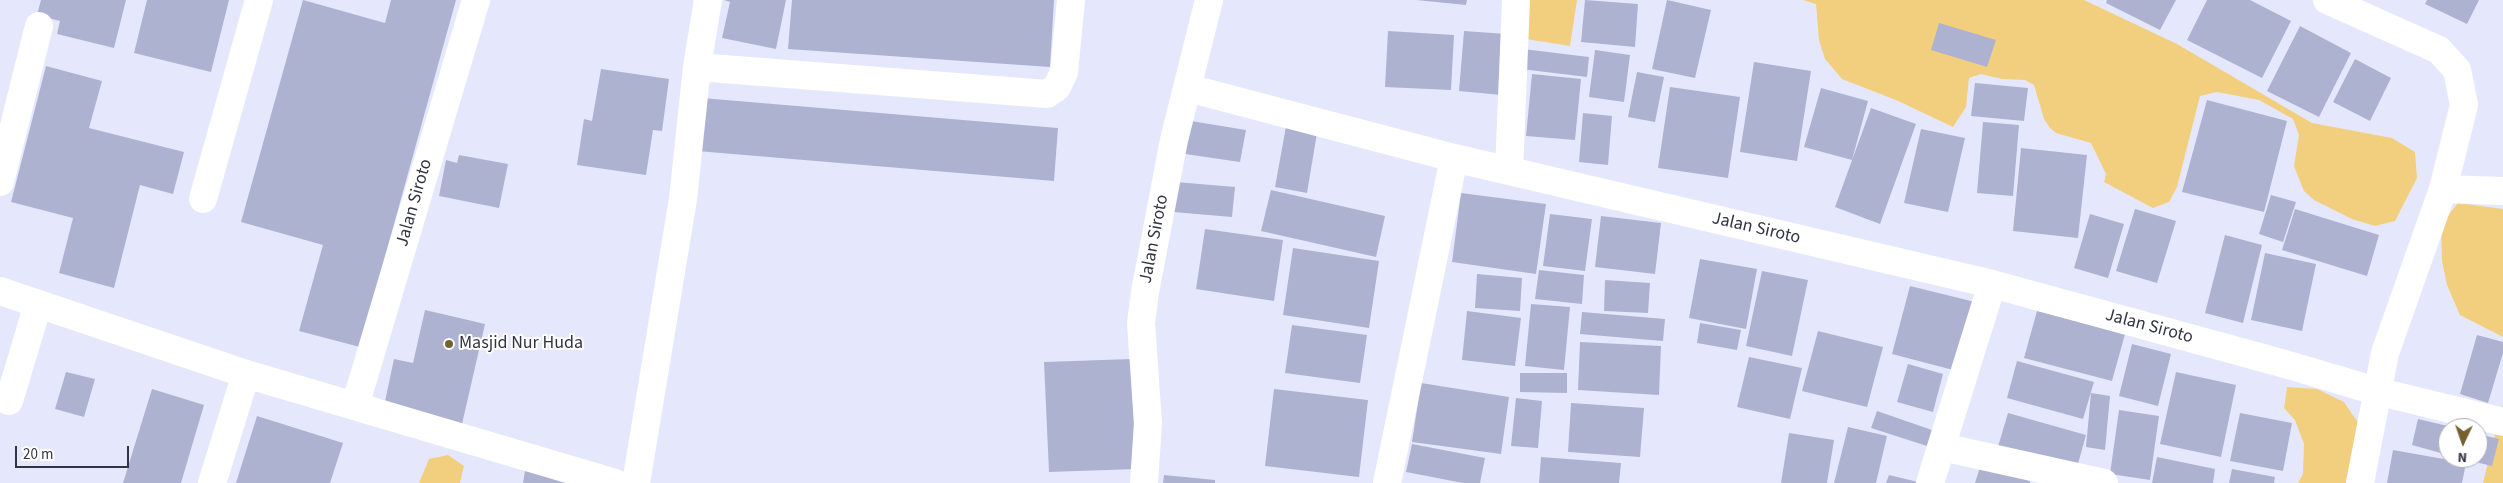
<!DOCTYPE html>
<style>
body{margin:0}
#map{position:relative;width:2503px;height:483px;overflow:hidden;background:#e5e8fc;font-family:"Source Sans 3",sans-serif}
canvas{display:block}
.north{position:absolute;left:2438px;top:418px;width:50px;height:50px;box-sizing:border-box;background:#fff;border:1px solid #adaeb3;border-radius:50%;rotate:183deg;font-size:14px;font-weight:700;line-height:20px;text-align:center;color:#333441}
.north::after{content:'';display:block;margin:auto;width:18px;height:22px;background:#756030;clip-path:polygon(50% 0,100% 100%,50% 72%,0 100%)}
.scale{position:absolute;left:15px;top:446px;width:114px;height:22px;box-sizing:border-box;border:2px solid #333441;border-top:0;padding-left:6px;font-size:15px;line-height:18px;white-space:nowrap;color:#333441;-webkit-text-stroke:4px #fff;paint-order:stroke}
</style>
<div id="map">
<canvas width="2503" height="483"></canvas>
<div class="north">N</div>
<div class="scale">20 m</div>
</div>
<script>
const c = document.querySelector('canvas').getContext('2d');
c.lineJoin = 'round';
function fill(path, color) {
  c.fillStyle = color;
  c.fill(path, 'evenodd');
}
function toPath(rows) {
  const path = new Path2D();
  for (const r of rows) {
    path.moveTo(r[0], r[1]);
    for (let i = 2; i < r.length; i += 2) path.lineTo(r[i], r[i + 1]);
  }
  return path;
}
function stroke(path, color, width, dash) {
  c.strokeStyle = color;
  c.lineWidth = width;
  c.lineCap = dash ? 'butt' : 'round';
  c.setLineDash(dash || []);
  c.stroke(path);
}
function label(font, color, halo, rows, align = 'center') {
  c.font = font + ' "Source Sans 3",sans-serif';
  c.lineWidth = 4;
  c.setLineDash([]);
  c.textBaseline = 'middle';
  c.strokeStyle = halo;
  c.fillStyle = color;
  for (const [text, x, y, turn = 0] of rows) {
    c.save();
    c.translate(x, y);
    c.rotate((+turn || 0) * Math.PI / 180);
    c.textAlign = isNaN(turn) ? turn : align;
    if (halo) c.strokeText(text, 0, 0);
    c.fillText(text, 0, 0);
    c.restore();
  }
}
fill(toPath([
 [1530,0,1577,0,1570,46,1526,39],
 [1803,0,2084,0,2177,44,2312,123,2392,138,2415,152,2417,178,2395,221,2375,226,2352,219,2314,200,2304,191,2294,166,2299,135,2293,119,2259,100,2217,92,2200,96,2177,187,2169,202,2153,208,2104,182,2106,174,2091,143,2056,133,2050,128,2044,119,2034,85,2025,80,2002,79,1981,74,1969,78,1966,107,1953,127,1896,100,1842,79,1825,59,1819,40,1816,4],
 [2458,203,2503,209,2503,337,2460,315,2447,285,2442,261,2441,224],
 [2287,387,2317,389,2344,402,2359,424,2349,483,2298,483,2303,474,2304,444,2295,420,2284,408],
 [2503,404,2503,483,2483,483,2494,438],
 [448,455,464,466,460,483,419,483,429,459]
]), '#f2cf7e');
fill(toPath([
 [41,0,126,0,114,48,57,34,60,21,37,15],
 [147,0,229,0,211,72,134,53],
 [303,0,385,23,391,0,456,0,360,347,299,331,323,245,241,222],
 [724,0,786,0,776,49,722,38,730,2],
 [792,0,1054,0,1050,67,788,49],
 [1416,0,1467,0,1466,5],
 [1585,0,1638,4,1635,47,1581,42],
 [1667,0,1711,10,1695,78,1652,69],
 [2107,0,2176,0,2160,30,2106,3],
 [2207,0,2250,0,2291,21,2262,78,2187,40],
 [2427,0,2479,0,2467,24,2425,4],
 [1939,23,1996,40,1987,67,1931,50],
 [2300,26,2351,53,2319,117,2267,91],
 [1388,31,1454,35,1451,90,1385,87],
 [1464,31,1506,34,1501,95,1459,91],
 [1523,49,1589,57,1587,77,1521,69],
 [1595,50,1630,55,1624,102,1589,97],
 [2355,59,2391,78,2370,121,2333,102],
 [1754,62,1811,71,1797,161,1740,152],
 [46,66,102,81,89,128,184,152,173,194,140,185,114,288,59,273,73,218,11,202],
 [601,69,669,79,662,131,653,130,646,175,577,165,584,119,592,121],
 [1637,72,1664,77,1655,122,1628,117],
 [1532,74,1581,79,1575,140,1526,136],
 [1975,83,2028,88,2024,121,1971,116],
 [1670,87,1740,97,1728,178,1658,168],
 [1821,88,1868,101,1852,160,1804,147],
 [702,98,1058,128,1054,181,697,151],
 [2207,100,2287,121,2264,212,2182,192],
 [1871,108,1916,124,1880,224,1835,207],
 [1583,113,1612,116,1608,165,1579,162],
 [1191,121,1246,130,1240,162,1185,154],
 [1287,121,1318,127,1307,193,1275,187],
 [1983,122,2019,125,2013,196,1977,193],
 [1921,129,1965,138,1948,212,1904,203],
 [2021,148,2087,155,2078,238,2013,231],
 [459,155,508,164,499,208,439,196,446,160,457,163],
 [1176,182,1235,187,1232,217,1173,212],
 [1271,190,1385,216,1376,257,1261,231],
 [1461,193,1546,204,1536,274,1452,262],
 [2271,195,2296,202,2283,242,2259,234],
 [2135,209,2176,221,2157,283,2116,271],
 [2295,209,2379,235,2367,276,2282,250],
 [1550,214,1592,219,1585,271,1543,266],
 [2090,214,2124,224,2108,278,2074,268],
 [1601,216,1661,223,1655,274,1595,267],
 [1205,229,1283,240,1274,301,1196,289],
 [2225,235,2262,245,2243,323,2205,313],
 [1293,248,1379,261,1369,328,1283,315],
 [2265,253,2316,264,2302,331,2251,320],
 [1700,259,1757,269,1746,329,1689,318],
 [1539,270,1584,275,1582,304,1535,299],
 [1762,271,1808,280,1792,356,1746,346],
 [1477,274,1522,278,1520,311,1475,308],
 [1605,280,1650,283,1648,313,1604,311],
 [1910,286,1975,302,1957,371,1892,354],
 [1531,304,1570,307,1564,370,1525,366],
 [425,310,485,324,462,424,384,406,394,359,413,363],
 [1467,311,1521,318,1515,366,1462,360],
 [2037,311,2125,334,2112,381,2024,358],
 [1582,312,1665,319,1663,341,1580,334],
 [1700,323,1741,330,1737,350,1697,343],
 [1292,325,1367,335,1360,383,1285,373],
 [1818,331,1883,347,1867,407,1802,391],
 [2477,335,2503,342,2503,353,2488,403,2460,394],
 [1580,342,1661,346,1659,395,1578,390],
 [2132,344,2171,354,2158,406,2119,396],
 [1749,357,1802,368,1790,419,1737,407],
 [1131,359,1136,469,1049,472,1044,362],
 [2017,361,2094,382,2083,419,2007,398],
 [1908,364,1943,374,1933,412,1897,402],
 [66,372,95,379,84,417,55,409],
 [2176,372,2236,385,2221,457,2160,444],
 [1520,373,1567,373,1567,393,1520,392],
 [1421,383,1509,397,1501,454,1412,442],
 [152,389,204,405,181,483,123,483],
 [1274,389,1368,400,1359,477,1265,466],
 [2091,393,2110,396,2105,450,2086,447],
 [1516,398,1542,401,1538,448,1511,446],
 [1571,403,1644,408,1640,457,1568,452],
 [2119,410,2159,416,2150,480,2110,474],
 [1877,411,1932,430,1927,446,1871,428],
 [2008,413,2086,435,2076,471,1997,450],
 [2240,413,2292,423,2283,471,2230,461],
 [257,416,343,443,330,483,236,483],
 [2418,419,2452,427,2448,428,2448,455,2412,445],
 [1848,427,1887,436,1876,483,1834,483],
 [1789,433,1834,440,1827,483,1781,483],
 [2478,434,2499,439,2492,466,2463,459,2478,458],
 [1412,444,1485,458,1480,483,1463,483,1406,472],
 [2393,450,2466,463,2462,483,2387,483],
 [1541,457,1621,463,1619,483,1539,483],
 [2157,457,2215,469,2213,483,2152,483],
 [1981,464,2030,481,2030,483,1975,483],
 [2232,469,2275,477,2274,483,2229,483],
 [525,471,581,482,581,483,523,483],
 [1164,475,1215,480,1215,483,1163,483],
 [1889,475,1918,482,1918,483,1886,483]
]), '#aeb2d1');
stroke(toPath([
 [2327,0,2439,50,2457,70,2464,105,2443,189,2385,353,2360,483],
 [697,67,1047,94,1057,87,1064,72,1071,0],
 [1188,88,1454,158],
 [1509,171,1516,0],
 [0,182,39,26],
 [2443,189,2503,191],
 [203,199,259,0],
 [0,291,246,374,615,483],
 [9,401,38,304],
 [355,406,476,0],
 [1942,447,2104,483],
 [212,483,246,374],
 [636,483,683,199,697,67,708,0],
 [1144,483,1148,423,1141,323,1145,292,1174,140,1209,0],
 [1387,483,1454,158,1992,284,2285,364,2376,391,2503,422],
 [1930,483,1992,284]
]), '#fff', 28);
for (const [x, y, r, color] of [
 [449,344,5,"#756030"]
]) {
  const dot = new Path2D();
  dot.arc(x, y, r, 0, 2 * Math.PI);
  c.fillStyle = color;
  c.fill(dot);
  stroke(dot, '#fff', 2);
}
label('18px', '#333441', '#fff', [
 ["Jalan Siroto",415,203,-74],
 ["Jalan Siroto",1756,229,13],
 ["Jalan Siroto",1155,239,-79],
 ["Jalan Siroto",2149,327,15]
]);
label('18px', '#333441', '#fff', [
 ["Masjid Nur Huda",459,344]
], 'left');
</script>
